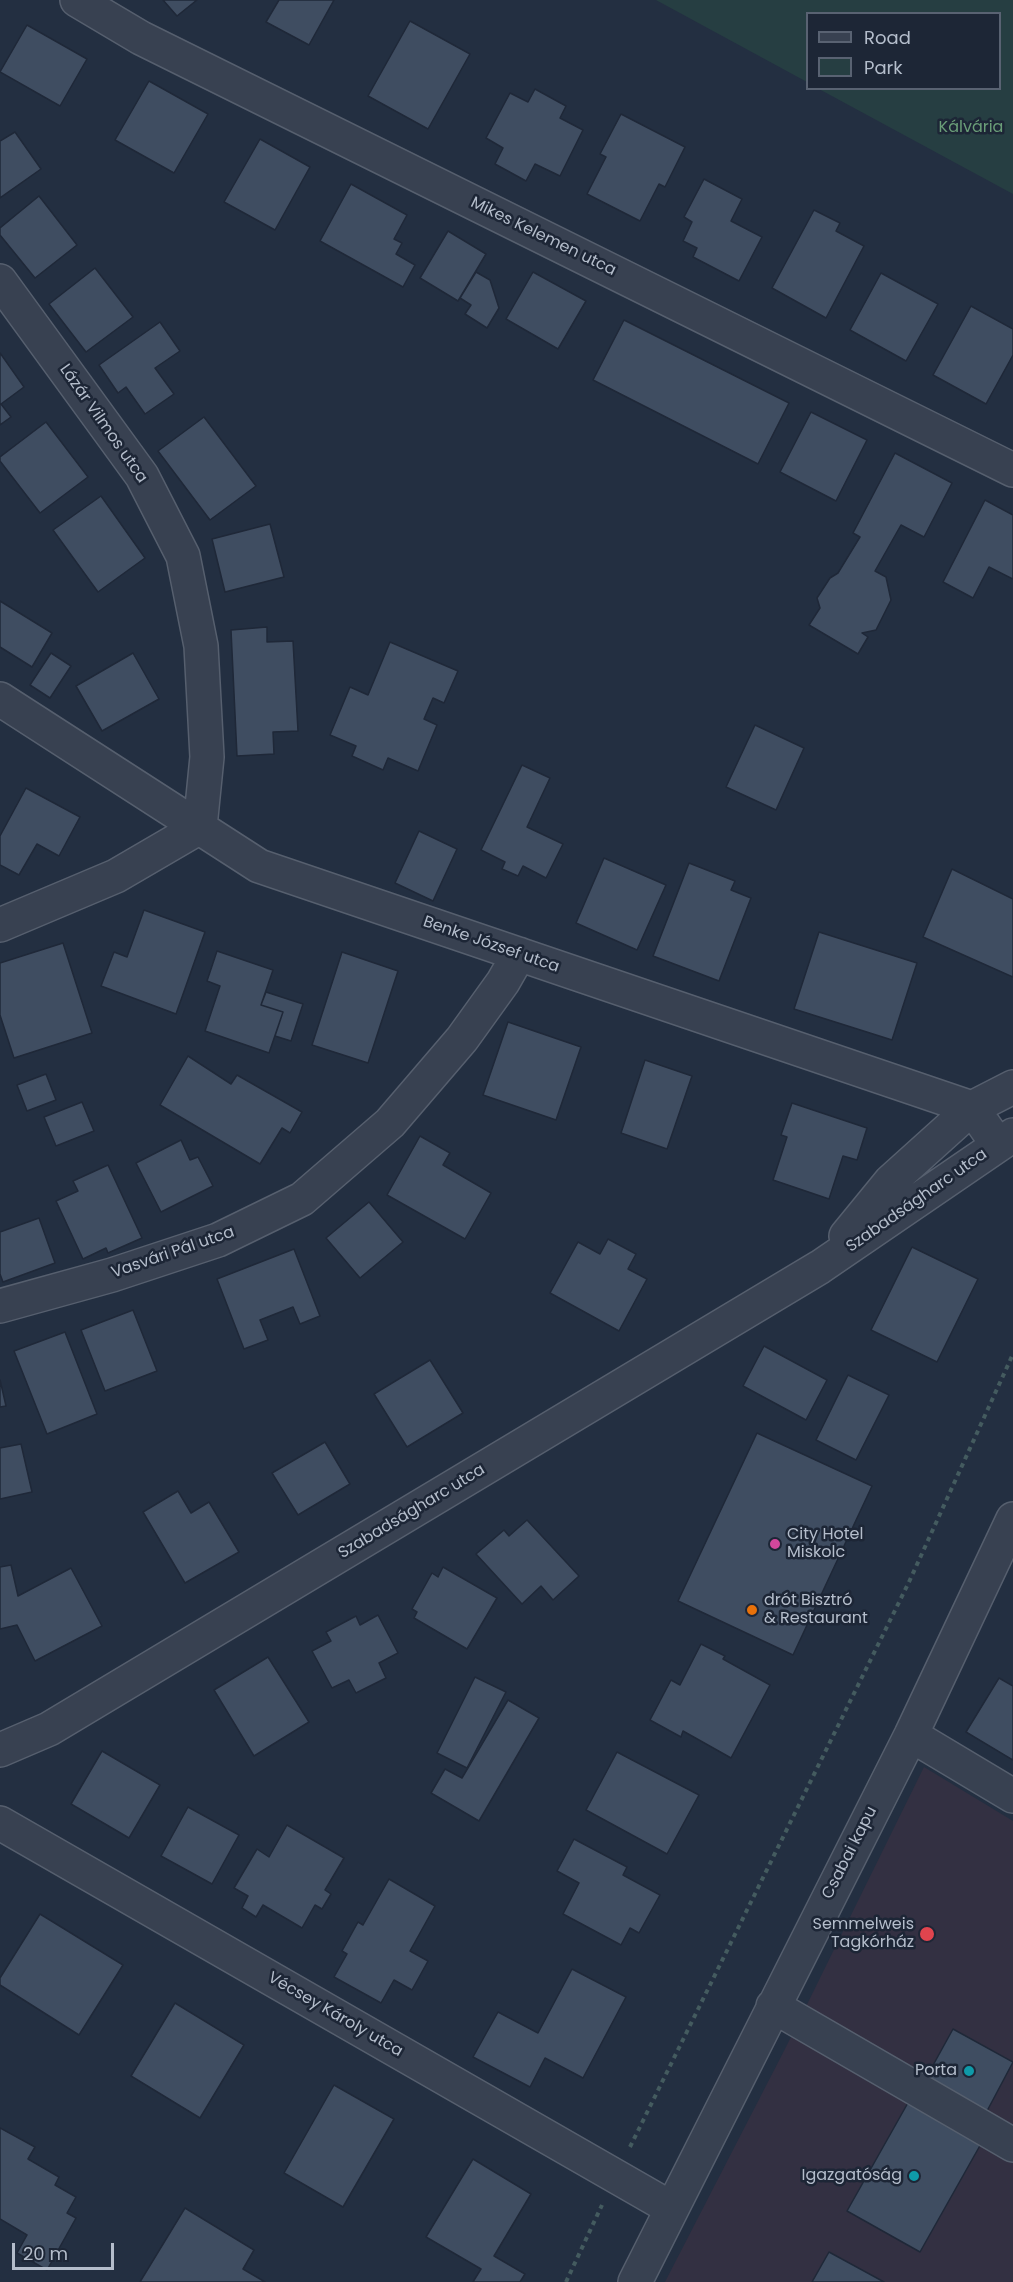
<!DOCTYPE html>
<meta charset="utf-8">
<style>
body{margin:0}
#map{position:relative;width:1013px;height:2282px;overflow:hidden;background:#232f41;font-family:Poppins,sans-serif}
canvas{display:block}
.legend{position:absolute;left:806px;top:12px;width:195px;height:78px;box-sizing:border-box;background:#1d2636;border:2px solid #596272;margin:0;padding:8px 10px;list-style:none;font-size:18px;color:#b4bdcb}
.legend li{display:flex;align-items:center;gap:12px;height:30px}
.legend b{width:30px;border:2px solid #596272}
.scale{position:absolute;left:12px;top:2243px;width:102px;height:27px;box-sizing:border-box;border:3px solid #b4bdcb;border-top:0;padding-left:8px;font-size:18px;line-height:21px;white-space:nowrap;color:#b4bdcb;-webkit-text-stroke:4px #1d2636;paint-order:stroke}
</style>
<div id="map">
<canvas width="1013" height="2282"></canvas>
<ul class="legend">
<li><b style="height:8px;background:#384151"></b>Road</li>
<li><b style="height:16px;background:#263e42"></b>Park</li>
</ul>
<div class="scale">20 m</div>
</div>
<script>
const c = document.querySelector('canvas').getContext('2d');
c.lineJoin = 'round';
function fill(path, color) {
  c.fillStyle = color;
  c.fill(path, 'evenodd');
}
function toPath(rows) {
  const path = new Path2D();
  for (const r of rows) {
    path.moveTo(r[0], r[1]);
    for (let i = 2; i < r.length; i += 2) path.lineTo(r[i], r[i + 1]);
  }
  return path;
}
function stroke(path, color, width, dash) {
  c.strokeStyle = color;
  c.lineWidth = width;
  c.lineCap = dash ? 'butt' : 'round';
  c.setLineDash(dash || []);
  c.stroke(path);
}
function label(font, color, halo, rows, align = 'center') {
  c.font = font + ' Poppins,sans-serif';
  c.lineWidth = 5;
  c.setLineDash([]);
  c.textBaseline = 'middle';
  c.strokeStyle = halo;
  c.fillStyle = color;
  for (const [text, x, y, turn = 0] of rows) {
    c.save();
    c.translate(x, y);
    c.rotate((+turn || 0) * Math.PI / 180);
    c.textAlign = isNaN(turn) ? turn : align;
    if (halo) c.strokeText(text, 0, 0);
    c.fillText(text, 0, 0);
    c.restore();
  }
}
fill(toPath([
 [924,1767,1013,1821,1013,2282,665,2282,786,2047]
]), '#333042');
fill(toPath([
 [656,0,1013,0,1013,194,819,89,1000,88,1000,14,808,14,807,82]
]), '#263e42');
const building = toPath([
 [163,0,197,0,177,16,163,0],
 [279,0,334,0,309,45,266,22,279,0],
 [410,21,470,54,428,129,368,96,410,21],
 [27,25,87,59,60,106,0,72,27,25],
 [149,81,208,114,174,173,115,140,149,81],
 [535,89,566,106,560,118,583,130,560,176,535,164,526,181,495,164,503,148,486,138,510,93,528,102,535,89],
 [621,114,685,147,665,187,659,184,640,221,587,194,606,157,600,154,621,114],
 [15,132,41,169,0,198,0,141,15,132],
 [260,139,310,167,275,230,224,202,260,139],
 [704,179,742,199,731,221,762,237,739,281,693,257,697,248,683,241,692,222,684,217,704,179],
 [351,184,407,215,394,239,402,243,396,254,415,265,403,287,320,241,351,184],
 [39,196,77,245,35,278,0,235,0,228,39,196],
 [814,210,840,223,836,231,864,246,826,318,772,288,814,210],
 [448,231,486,254,458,301,420,278,448,231],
 [95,268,133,317,86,352,49,304,95,268],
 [476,272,490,280,499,308,487,328,465,314,471,305,460,298,476,272],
 [533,272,586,301,558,349,506,319,533,272],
 [881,273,938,304,906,361,850,330,881,273],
 [971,306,1013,329,1013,355,986,404,933,375,971,306],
 [624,320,789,403,758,464,593,380,624,320],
 [160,322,180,351,155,368,174,394,145,414,126,387,118,393,99,365,160,322],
 [0,353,24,387,1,404,11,417,0,425,0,353],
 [811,412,867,440,836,501,780,472,811,412],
 [204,417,256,486,210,520,158,451,204,417],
 [46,422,88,477,40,513,0,461,0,457,46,422],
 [895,453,952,483,924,537,901,525,875,571,886,577,891,600,876,630,862,633,868,637,858,654,809,625,820,608,817,598,830,578,838,573,860,537,853,533,895,453],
 [101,496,145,558,98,592,53,530,101,496],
 [985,500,1013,515,1013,579,989,567,973,598,943,582,985,500],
 [270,524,284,577,225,592,212,539,270,524],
 [0,601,52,633,32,667,0,647,0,601],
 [267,627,267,642,293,641,298,731,273,732,274,754,237,756,231,630,267,627],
 [390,642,458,671,444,703,433,698,424,719,437,725,418,771,388,758,383,770,352,756,356,746,330,735,350,687,368,695,390,642],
 [51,653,71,666,50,698,30,685,51,653],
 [133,653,159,699,102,731,76,686,133,653],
 [755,725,804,748,776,810,726,787,755,725],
 [522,765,550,778,527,827,563,844,546,878,523,866,518,876,502,869,505,862,481,850,522,765],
 [26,788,80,817,59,856,37,844,19,875,0,865,0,836,26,788],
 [419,831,457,849,433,901,395,883,419,831],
 [604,858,666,885,637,950,576,923,604,858],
 [689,863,735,881,731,890,751,898,719,981,653,956,689,863],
 [952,869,1013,899,1013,977,923,937,952,869],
 [144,910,205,932,176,1014,101,986,114,952,127,957,144,910],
 [819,932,917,963,892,1040,794,1009,819,932],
 [63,943,92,1033,14,1058,0,1015,0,963,63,943],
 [217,951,273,970,261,1005,283,1012,269,1053,205,1031,220,986,207,981,217,951],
 [342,952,398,971,368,1063,312,1045,342,952],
 [266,992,303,1004,291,1041,275,1036,283,1012,261,1005,266,992],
 [508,1022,581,1047,556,1120,483,1095,508,1022],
 [188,1056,231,1084,237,1075,302,1112,290,1133,282,1128,260,1164,160,1105,188,1056],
 [645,1060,692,1076,667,1149,621,1133,645,1060],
 [46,1074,56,1100,27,1111,17,1085,46,1074],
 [82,1102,94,1131,56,1146,44,1117,82,1102],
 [792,1103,867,1128,857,1160,843,1156,829,1199,773,1180,787,1137,781,1135,792,1103],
 [420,1136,450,1153,443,1165,491,1193,465,1239,387,1195,420,1136],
 [181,1140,190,1160,198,1157,213,1186,161,1212,136,1163,181,1140],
 [108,1165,142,1238,108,1253,106,1248,83,1259,56,1201,78,1191,73,1181,108,1165],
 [369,1202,403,1242,360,1278,326,1238,369,1202],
 [39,1218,55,1263,3,1282,0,1274,0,1232,39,1218],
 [608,1239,636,1254,628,1269,647,1279,619,1331,550,1293,578,1242,600,1254,608,1239],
 [912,1247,978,1279,937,1362,871,1330,912,1247],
 [294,1249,320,1316,300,1324,293,1307,260,1320,268,1340,244,1349,217,1279,294,1249],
 [133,1310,157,1371,105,1391,81,1330,133,1310],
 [65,1332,97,1414,47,1434,14,1351,65,1332],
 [764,1346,827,1380,806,1420,743,1386,764,1346],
 [430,1360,463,1413,407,1447,374,1394,430,1360],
 [848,1375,889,1395,856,1460,816,1440,848,1375],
 [0,1380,6,1406,0,1407,0,1380],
 [757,1433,872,1486,793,1655,678,1601,757,1433],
 [325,1442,350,1484,298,1515,272,1473,325,1442],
 [21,1444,32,1492,0,1499,0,1448,21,1444],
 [178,1491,191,1513,209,1502,239,1552,185,1583,143,1512,178,1491],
 [527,1520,579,1576,553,1600,541,1586,522,1604,476,1554,504,1530,509,1536,527,1520],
 [11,1565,18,1596,71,1568,102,1626,35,1661,17,1625,0,1629,0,1567,11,1565],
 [443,1567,497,1598,467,1649,414,1618,417,1612,412,1609,432,1573,438,1577,443,1567],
 [378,1615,398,1653,379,1663,386,1678,356,1693,349,1680,332,1688,312,1651,331,1641,326,1632,356,1616,360,1625,378,1615],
 [701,1644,725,1656,723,1659,770,1685,731,1758,683,1731,681,1737,650,1720,671,1680,680,1685,701,1644],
 [268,1657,309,1722,254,1756,214,1690,268,1657],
 [475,1677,506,1692,467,1768,437,1753,475,1677],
 [999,1678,1013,1686,1013,1760,966,1732,999,1678],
 [508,1700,539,1718,479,1821,431,1793,445,1769,462,1778,508,1700],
 [102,1751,160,1785,129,1838,71,1804,102,1751],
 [617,1752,699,1795,667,1854,586,1810,617,1752],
 [188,1807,239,1835,212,1884,161,1856,188,1807],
 [287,1825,344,1858,325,1890,331,1894,322,1909,315,1905,302,1928,263,1905,256,1917,242,1908,248,1896,234,1888,257,1849,269,1857,287,1825],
 [574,1839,627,1867,623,1875,660,1895,639,1933,630,1928,621,1945,563,1914,579,1883,557,1871,574,1839],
 [389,1879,435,1906,410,1951,428,1961,412,1990,394,1980,381,2003,334,1977,347,1954,342,1951,358,1922,363,1925,389,1879],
 [40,1914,123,1965,79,2035,0,1985,0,1978,40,1914],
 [572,1969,626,1997,583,2078,545,2058,530,2087,473,2057,498,2012,538,2033,572,1969],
 [175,2003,244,2045,200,2118,131,2076,175,2003],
 [953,2029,1013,2062,987,2111,926,2078,953,2029],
 [334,2085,394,2119,343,2207,284,2173,334,2085],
 [909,2101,982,2142,920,2252,847,2211,909,2101],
 [0,2128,35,2147,28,2159,59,2177,55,2185,76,2197,67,2213,76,2218,47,2270,17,2253,27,2235,0,2219,0,2128],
 [473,2159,531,2194,494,2256,525,2274,520,2282,473,2282,481,2269,426,2237,473,2159],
 [185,2208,254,2250,243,2269,265,2282,140,2282,185,2208],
 [829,2252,884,2282,812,2282,829,2252]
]);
fill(building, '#3f4d61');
stroke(building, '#1f2838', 1.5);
const minor = toPath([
 [77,0,141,38,1013,470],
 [0,281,142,476,183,556,201,646,207,757,200,827],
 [0,699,259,866,972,1108,998,1145],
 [0,925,116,876,200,827],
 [846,1236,891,1181,972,1108,1013,1087],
 [0,1306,112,1275,218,1240,302,1199,390,1123,462,1039,503,982,519,954],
 [911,1735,1013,1796],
 [0,1750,49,1729,820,1267,1013,1135],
 [0,1823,671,2208],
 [773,2006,1013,2145],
 [635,2282,911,1735,1013,1519]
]);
stroke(minor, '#565f6e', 36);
stroke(toPath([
 [630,2147,909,1582,1013,1354],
 [566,2282,602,2205]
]), '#445b5f', 4, [4.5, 4.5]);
stroke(minor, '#384151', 33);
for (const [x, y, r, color] of [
 [775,1544,6,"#d1479c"],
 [752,1610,6,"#e8710a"],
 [927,1934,8,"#e0444e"],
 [969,2071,6,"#0f9aa8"],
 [914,2176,6,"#0f9aa8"]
]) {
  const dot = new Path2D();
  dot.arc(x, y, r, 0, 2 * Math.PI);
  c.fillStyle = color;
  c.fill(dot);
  stroke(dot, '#1d2636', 2);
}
label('16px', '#6a9e78', '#1d2636', [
 ["Kálvária",971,128]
]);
label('16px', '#b4bdcb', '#1d2636', [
 ["Mikes Kelemen utca",543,237,26],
 ["Lázár Vilmos utca",103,424,55],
 ["Benke József utca",491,945,19],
 ["Szabadságharc utca",917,1201,-35],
 ["Vasvári Pál utca",173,1253,-19],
 ["Szabadságharc utca",412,1512,-31],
 ["Csabai kapu",850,1853,-63],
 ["Vécsey Károly utca",335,2015,30]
]);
label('16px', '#b4bdcb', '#1d2636', [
 ["City Hotel",787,1535,"left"],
 ["Miskolc",787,1553,"left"],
 ["drót Bisztró",764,1601,"left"],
 ["& Restaurant",764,1619,"left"],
 ["Semmelweis",914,1925],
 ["Tagkórház",914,1943],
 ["Porta",957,2071],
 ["Igazgatóság",902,2176]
], 'right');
</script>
